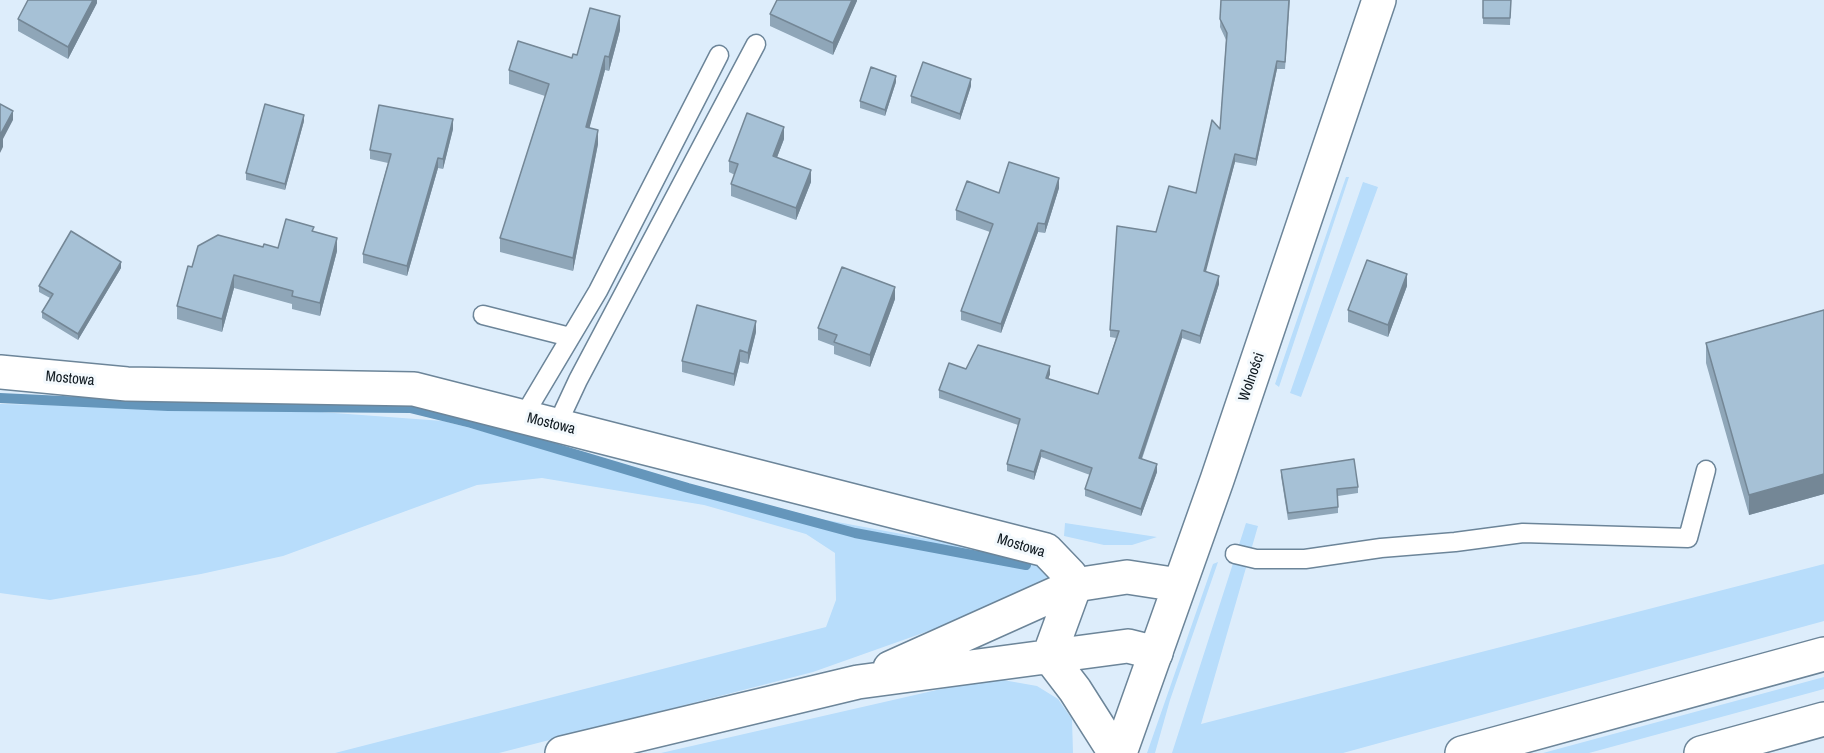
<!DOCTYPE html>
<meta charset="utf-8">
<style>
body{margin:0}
canvas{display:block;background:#ddedfb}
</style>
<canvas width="1824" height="753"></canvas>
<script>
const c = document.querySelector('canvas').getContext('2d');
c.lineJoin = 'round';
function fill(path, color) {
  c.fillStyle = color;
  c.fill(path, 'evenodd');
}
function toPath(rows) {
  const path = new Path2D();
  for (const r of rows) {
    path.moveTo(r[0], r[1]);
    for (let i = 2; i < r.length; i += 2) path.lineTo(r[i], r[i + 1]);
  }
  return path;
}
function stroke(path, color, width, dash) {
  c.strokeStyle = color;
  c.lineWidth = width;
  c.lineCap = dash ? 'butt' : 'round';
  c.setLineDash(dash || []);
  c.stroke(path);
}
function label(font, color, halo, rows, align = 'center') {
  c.font = font + ' "Archivo Narrow",sans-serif';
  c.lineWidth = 6;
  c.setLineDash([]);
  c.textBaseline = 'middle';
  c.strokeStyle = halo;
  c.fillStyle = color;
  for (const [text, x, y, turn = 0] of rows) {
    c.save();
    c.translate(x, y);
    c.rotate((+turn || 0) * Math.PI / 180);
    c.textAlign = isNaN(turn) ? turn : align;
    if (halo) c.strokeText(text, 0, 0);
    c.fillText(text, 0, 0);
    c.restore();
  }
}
fill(toPath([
 [1346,177,1349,177,1279,387,1275,384],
 [1363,182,1378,187,1301,397,1290,393],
 [0,404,307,411,443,421,821,519,1020,556,1044,564,1049,574,1047,589,813,672,499,753,335,753,826,627,836,600,835,553,806,534,704,505,542,478,477,485,283,556,201,574,50,600,0,593],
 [1065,523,1157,537,1132,545,1104,545,1064,536],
 [1246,523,1258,526,1201,724,1824,564,1824,621,1343,753,1172,753],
 [1218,562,1170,700,1155,753,1147,753,1213,564],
 [1824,677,1824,689,1589,753,1543,753],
 [1003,680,1037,686,1058,699,1072,719,1073,753,661,753,963,684]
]), '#b8ddfb');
stroke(toPath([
 [0,398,168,406,410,408,471,423,688,488,855,533,1026,565]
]), '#6596bb', 10);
const lane = toPath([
 [483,315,570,337],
 [523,417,598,291,719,55],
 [557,425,578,380,756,44],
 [1235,554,1256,559,1305,559,1381,548,1455,542,1523,533,1688,538,1706,470]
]);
const street = toPath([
 [0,372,127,384,414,389,1046,550,1070,575,1075,585]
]);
const secondary = toPath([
 [1075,585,1127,577,1179,585],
 [1120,753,1217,480,1379,0]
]);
const primary = toPath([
 [1075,585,1049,656,1075,690,1115,753],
 [890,668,1075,585],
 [562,753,858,682,1128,646,1156,653],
 [1462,753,1824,654],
 [1701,753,1824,719]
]);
stroke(lane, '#6c8599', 21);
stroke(street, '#6c8599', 36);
stroke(secondary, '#6c8599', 36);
stroke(primary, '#6c8599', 36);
stroke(lane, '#fff', 18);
stroke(street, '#fff', 33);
stroke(secondary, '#fff', 33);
stroke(primary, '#fff', 33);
fill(toPath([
 [97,0,97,3,68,59,18,31,18,19],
 [857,0,833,55,770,26,770,14],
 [1221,0,1290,0,1285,69,1277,69,1256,166,1235,162,1205,272,1219,284,1200,344,1182,338,1142,459,1157,472,1141,516,1085,496,1085,489,1090,475,1041,457,1034,480,1007,471,1007,464,1018,425,939,398,939,390,966,369,1050,374,1048,379,1098,394,1116,338,1110,337,1110,330,1156,232,1196,193,1220,129,1226,40,1220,27],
 [1483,0,1511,0,1510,25,1483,24],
 [620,30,609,71,605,70,589,128,598,144,573,271,500,252,500,238,545,96,509,84,509,70,572,58],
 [896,82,885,116,860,108,860,101],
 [971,86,960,120,911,103,911,96],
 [304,121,285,190,246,180,246,173],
 [453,129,443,169,438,168,407,276,363,263,363,254,388,163,370,159,370,150],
 [784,139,777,157,811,182,796,220,731,196,731,184,735,175,729,172,729,161],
 [1059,188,1045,233,1038,232,1001,333,961,320,961,311,990,232,956,220,956,210,999,193],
 [314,231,337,251,320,316,292,309,292,304,234,288,222,332,177,319,177,306,192,267,278,248],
 [121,268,78,340,42,318,42,312,50,298,39,292,39,286],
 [1407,286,1388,337,1348,322,1348,310],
 [895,299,870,367,834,354,834,346,818,340,818,328],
 [1824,310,1824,494,1749,515,1706,363,1706,343],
 [756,332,748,364,740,362,734,386,682,372,682,361],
 [1281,470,1358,487,1358,493,1338,496,1338,513,1288,520,1281,476]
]), '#8fa6b8');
fill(toPath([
 [93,0,97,0,97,3,68,59,68,47],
 [852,0,857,0,857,1,833,55,833,43],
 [620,16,620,30,609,71,609,57],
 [605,56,605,70,586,141,586,127],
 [1277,61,1277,69,1256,166,1256,159],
 [896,76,896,82,885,116,885,110],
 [971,79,971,86,960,120,960,114],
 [13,111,13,120,3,139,3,147,0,153,0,135],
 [304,115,304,121,285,190,285,184],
 [453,119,453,129,443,169,443,159],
 [784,127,784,139,773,168,773,156],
 [598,130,598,144,573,271,573,258],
 [1235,154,1235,162,1204,279,1204,271],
 [438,158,438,168,407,276,407,266],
 [811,170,811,182,796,220,796,208],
 [1059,178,1059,188,1045,233,1045,224],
 [1038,223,1038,232,1001,333,1001,324],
 [337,238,337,251,320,316,320,303],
 [121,262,121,268,78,340,78,334],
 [1407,274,1407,286,1388,337,1388,325],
 [234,275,234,288,222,332,222,319],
 [1219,276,1219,284,1200,344,1200,336],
 [895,287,895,299,870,367,870,355],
 [756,321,756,332,748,364,748,353],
 [1182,330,1182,338,1139,466,1139,458],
 [740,350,740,362,734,386,734,374],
 [1050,366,1050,374,1046,386,1046,378],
 [1041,450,1041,457,1034,480,1034,472],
 [1157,464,1157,472,1141,516,1141,509],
 [1824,474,1824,494,1749,515,1749,495]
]), '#748796');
const building = toPath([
 [28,0,93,0,68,47,18,19,28,0],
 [777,0,852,0,833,43,770,14,777,0],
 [1221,0,1289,0,1285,62,1277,61,1256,159,1235,154,1204,271,1219,276,1200,336,1182,330,1139,458,1157,464,1141,509,1085,489,1092,468,1041,450,1034,472,1007,464,1020,419,939,390,949,363,966,369,978,345,1050,366,1046,378,1098,394,1119,331,1110,330,1117,226,1156,232,1169,186,1196,193,1212,120,1220,129,1227,33,1220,19,1221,0],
 [1483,0,1511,0,1510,18,1483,18,1483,0],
 [590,8,620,16,609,57,605,56,586,127,598,130,573,258,500,238,549,84,509,70,518,41,572,58,573,54,577,55,590,8],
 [923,62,971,79,960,114,911,96,923,62],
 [871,67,896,76,885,110,860,101,871,67],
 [0,104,13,111,0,135,0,104],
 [265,104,304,115,285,184,246,173,265,104],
 [379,105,453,119,443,159,438,158,407,266,363,254,391,154,370,150,379,105],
 [747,113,784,127,773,156,811,170,796,208,731,184,738,164,729,161,747,113],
 [1009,162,1059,178,1045,224,1038,223,1001,324,961,311,993,224,956,210,967,181,999,193,1009,162],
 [286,219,314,227,312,231,337,238,320,303,292,296,293,291,234,275,222,319,177,306,188,266,192,267,198,246,218,235,263,247,264,244,278,248,286,219],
 [71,231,121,262,78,334,42,312,53,294,39,286,71,231],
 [1367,260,1407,274,1388,325,1348,310,1367,260],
 [842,267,895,287,870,355,834,342,837,335,818,328,842,267],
 [697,305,756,321,748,353,740,350,734,374,682,361,697,305],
 [1824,310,1824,474,1749,495,1706,343,1824,310],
 [1354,459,1358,487,1337,489,1338,507,1288,513,1281,470,1354,459]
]);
fill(building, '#a6c1d6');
stroke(building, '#748796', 1.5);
label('15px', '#101a21', '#f3f9fd', [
 ["Wolności",1252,377,-71],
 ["Mostowa",70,379,5],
 ["Mostowa",551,424,14],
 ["Mostowa",1021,546,17]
]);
</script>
